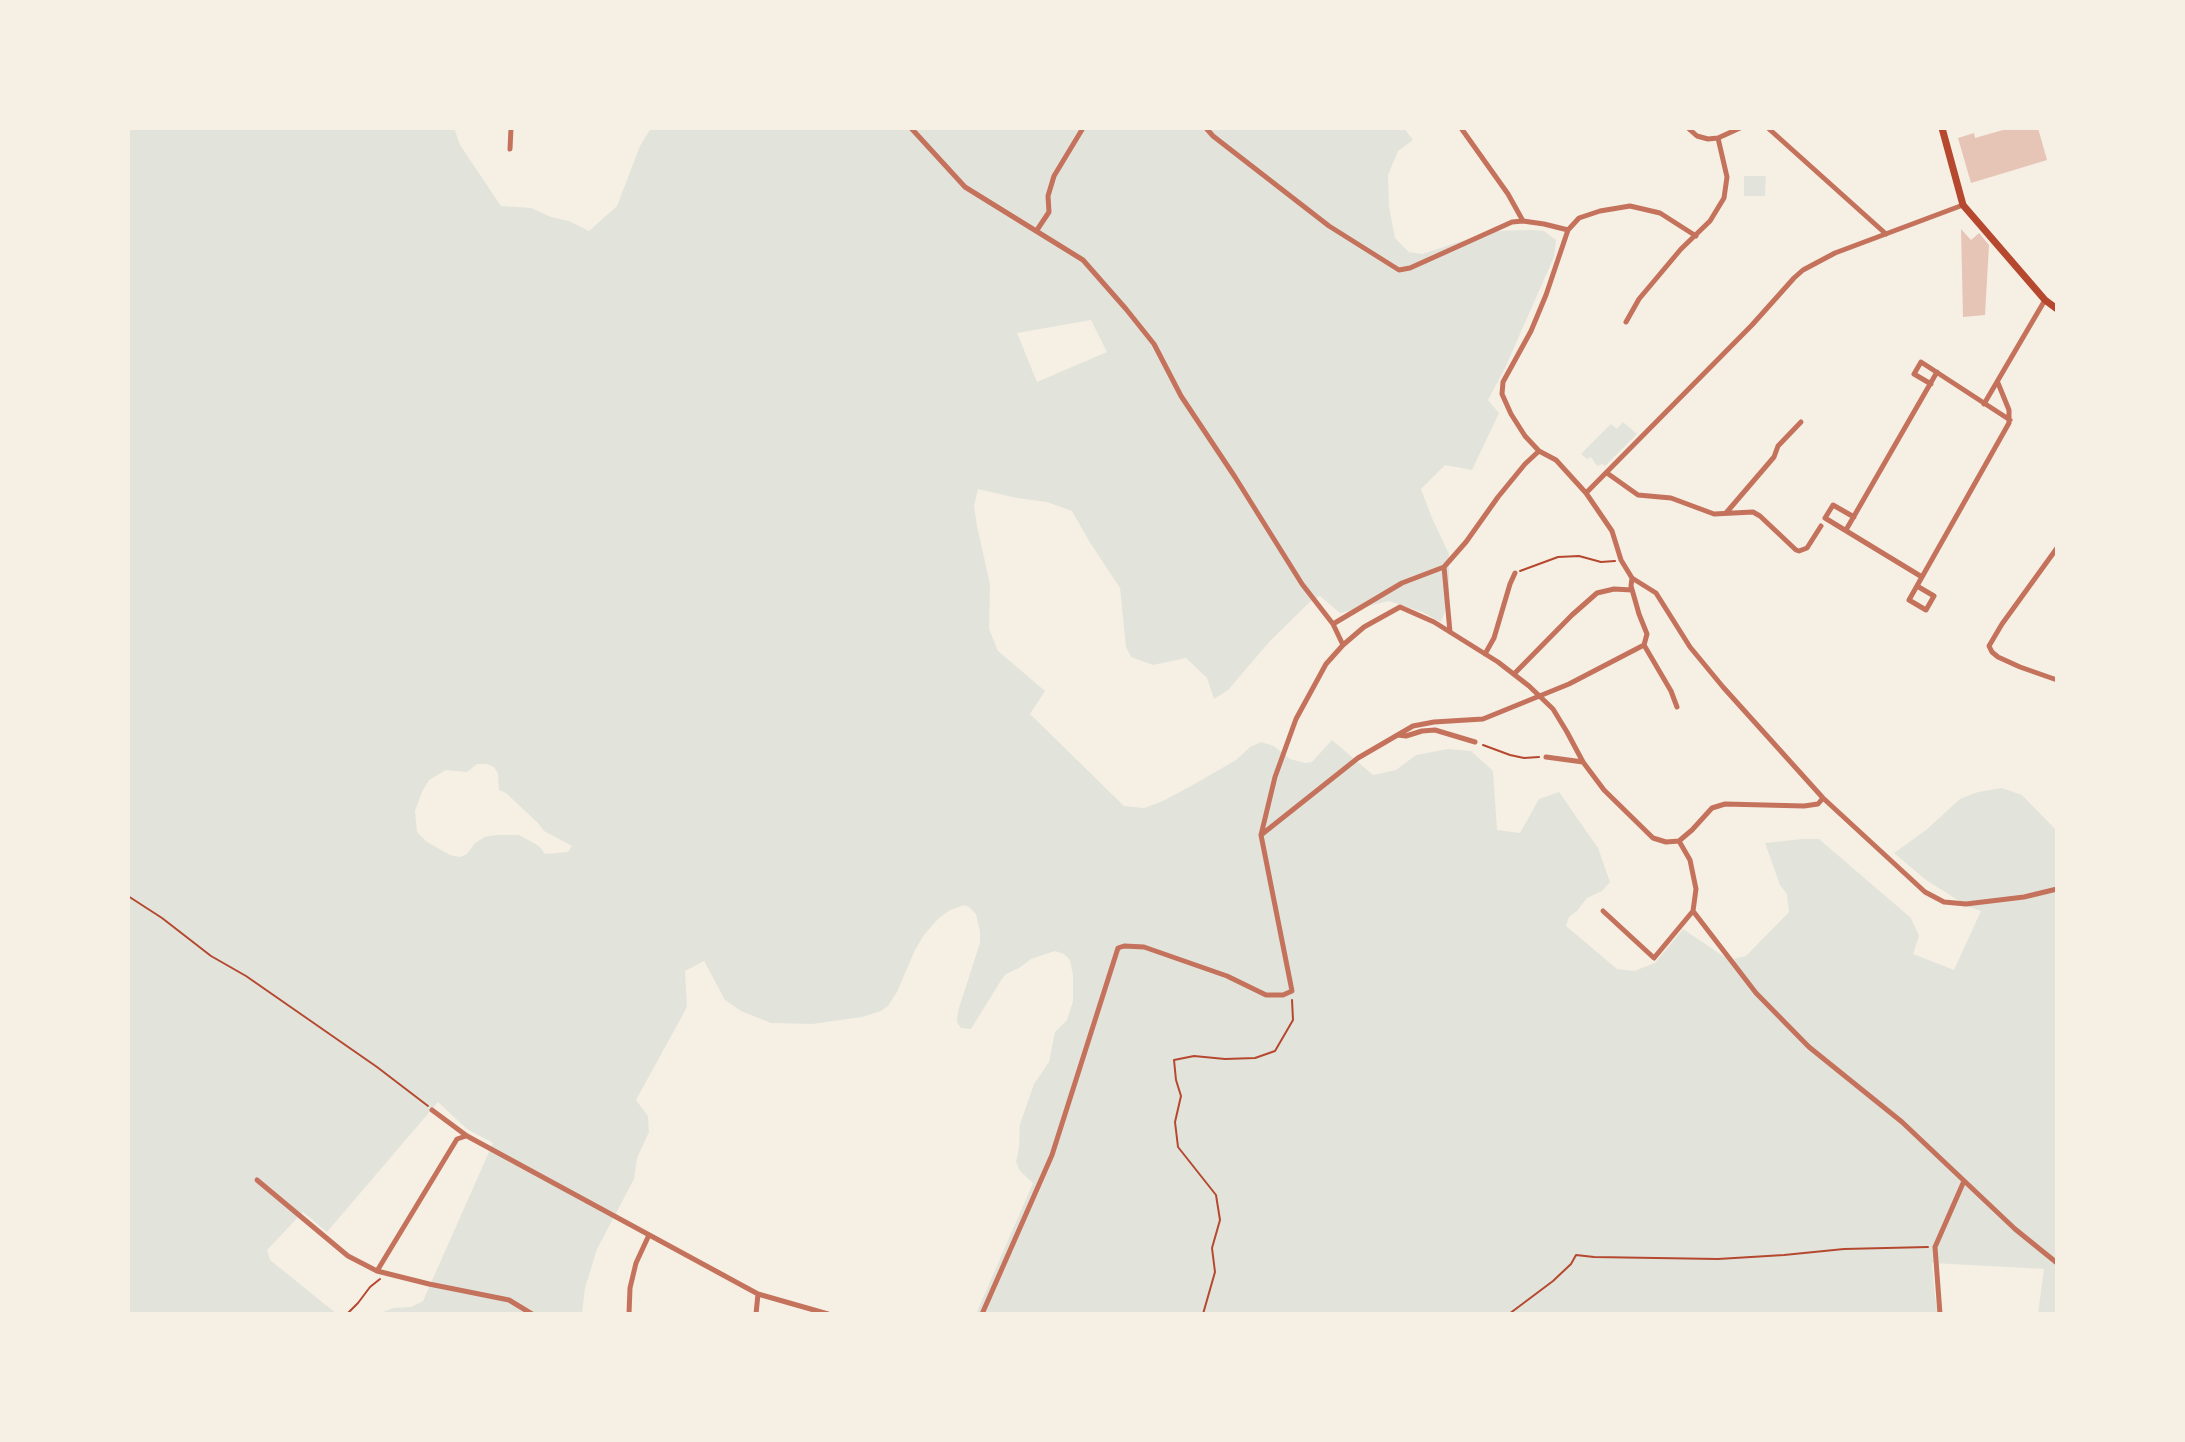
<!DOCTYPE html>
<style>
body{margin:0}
#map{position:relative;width:2185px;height:1442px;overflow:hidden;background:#f6efe4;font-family:"Asap Condensed",sans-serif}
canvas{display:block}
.frame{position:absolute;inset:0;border:130px solid #f6efe4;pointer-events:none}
</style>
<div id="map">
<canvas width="2185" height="1442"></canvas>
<div class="frame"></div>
</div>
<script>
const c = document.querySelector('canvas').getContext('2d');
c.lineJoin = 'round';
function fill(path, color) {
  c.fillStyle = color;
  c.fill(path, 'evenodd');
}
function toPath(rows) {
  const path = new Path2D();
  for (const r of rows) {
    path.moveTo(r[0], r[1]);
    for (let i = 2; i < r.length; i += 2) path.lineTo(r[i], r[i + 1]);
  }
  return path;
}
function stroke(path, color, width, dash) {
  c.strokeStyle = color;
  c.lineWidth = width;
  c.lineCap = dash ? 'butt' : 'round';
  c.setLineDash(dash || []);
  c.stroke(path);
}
fill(toPath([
 [128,128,454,128,460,145,501,206,531,208,551,217,569,221,589,231,617,206,640,146,651,128,1404,128,1413,140,1398,151,1388,175,1389,207,1395,238,1409,252,1422,254,1493,231,1533,230,1544,231,1556,240,1554,257,1505,368,1488,400,1499,413,1472,470,1445,465,1421,489,1432,518,1449,554,1449,601,1441,622,1422,612,1389,601,1340,613,1320,596,1311,601,1270,641,1228,690,1214,699,1207,678,1186,658,1153,665,1131,657,1126,647,1120,588,1089,541,1072,511,1047,502,1017,498,978,489,974,506,977,526,990,584,989,629,998,651,1045,691,1030,714,1124,806,1144,808,1163,801,1191,786,1236,760,1250,747,1261,742,1274,746,1290,759,1305,763,1312,762,1332,740,1373,775,1396,770,1416,755,1448,749,1471,751,1493,771,1497,830,1520,833,1539,799,1559,792,1598,848,1610,882,1602,891,1587,898,1577,911,1569,917,1566,926,1617,969,1634,971,1655,963,1683,929,1729,960,1746,956,1789,912,1787,894,1780,885,1765,843,1802,839,1819,839,1911,918,1919,936,1913,954,1954,970,1981,911,1969,907,1926,880,1894,853,1926,830,1960,799,1978,792,2002,788,2022,795,2057,831,2057,1314,2038,1314,2044,1269,1932,1263,1935,1297,1938,1314,976,1314,1033,1183,1020,1171,1016,1162,1019,1147,1020,1124,1034,1084,1049,1062,1055,1032,1067,1020,1073,1001,1073,976,1070,960,1064,954,1055,951,1031,959,1019,968,1006,974,1000,982,971,1029,961,1028,958,1024,957,1019,959,1008,980,943,980,931,976,914,969,907,964,905,950,910,938,919,924,935,915,950,897,992,888,1006,881,1011,862,1017,812,1024,771,1023,741,1011,725,1000,704,961,685,971,687,1007,636,1100,648,1116,649,1132,637,1158,634,1179,597,1249,585,1288,582,1314,378,1314,393,1308,411,1307,423,1301,493,1143,467,1129,438,1102,327,1232,303,1212,267,1250,270,1260,337,1314,128,1314],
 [1091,320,1107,352,1037,382,1017,333],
 [477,764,486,764,494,767,498,773,499,790,506,793,539,824,544,831,572,846,568,852,545,854,539,846,519,835,496,835,485,837,475,843,467,854,460,857,450,855,427,842,417,832,415,811,422,792,429,780,446,770,467,772],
 [1744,176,1766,176,1765,196,1744,196],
 [1623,422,1637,434,1605,466,1602,464,1597,466,1591,457,1587,459,1581,454,1611,424,1617,429]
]), '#e2e4dc');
fill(toPath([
 [2010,128,2038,128,2047,160,1971,183,1958,138,1974,133,1975,138],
 [1961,229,1971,240,1979,233,1989,245,1985,315,1963,317]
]), '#e6c5b7');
stroke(toPath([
 [1520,571,1558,557,1579,556,1601,562,1615,561],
 [1483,745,1510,755,1524,758,1539,757],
 [128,896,162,918,211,956,246,976,377,1067,428,1106],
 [347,1314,358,1303,370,1287,380,1279],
 [1203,1314,1215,1272,1212,1248,1220,1220,1216,1195,1178,1147,1175,1122,1181,1096,1176,1080,1174,1060,1194,1056,1225,1059,1255,1058,1275,1051,1293,1020,1292,1000],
 [1509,1314,1553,1281,1571,1264,1576,1255,1594,1257,1718,1259,1784,1255,1844,1249,1928,1247]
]), '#b5482f', 2);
stroke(toPath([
 [911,128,965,187,1083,260,1126,309,1154,344,1181,396,1235,477,1302,584,1333,624,1343,645],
 [1206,128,1213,136,1329,226,1399,270,1410,268,1512,222,1523,221,1544,224,1568,230],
 [1461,128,1508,194,1523,221],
 [1688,128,1697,136,1708,139,1718,138,1740,128],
 [1768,128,1886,234],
 [510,149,511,128],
 [1037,230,1049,212,1048,196,1054,176,1083,128],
 [1696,236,1660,213,1630,206,1600,211,1579,218,1568,230,1546,295,1531,331,1503,382,1502,394,1511,414,1525,436,1539,451,1556,460,1586,493,1612,531,1621,560,1632,578,1656,593,1690,647,1723,687,1823,798,1925,892,1944,902,1966,904,2024,897,2057,889],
 [1626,322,1639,299,1681,249,1710,221,1724,198,1727,177,1718,138],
 [1931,384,1914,374,1921,362,2010,420],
 [1984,404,2045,300],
 [1607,473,1638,495,1671,498,1714,514,1753,512,1760,516,1796,550,1799,551,1807,548,1821,526],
 [1586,493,1752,325,1794,278,1803,270,1835,253,1963,205],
 [1726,513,1774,457,1778,446,1801,422],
 [1854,517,1833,505,1825,518,1922,577],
 [1846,530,1937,372],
 [2057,548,2002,624,1989,646,1992,652,1998,657,2020,667,2057,680],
 [1917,586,1934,596,1926,610,1909,600,2009,423,2009,410,1998,383],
 [1333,624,1402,583,1444,567],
 [1450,632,1444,567,1466,542,1498,497,1525,464,1539,451],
 [1644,645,1671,691,1677,707],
 [1485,654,1494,638,1510,584,1515,573],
 [1514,674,1572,615,1597,593,1614,589,1632,590],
 [1398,735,1406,736,1422,731,1435,730,1475,742],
 [1546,757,1583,762],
 [1261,835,1358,758,1413,726,1434,722,1483,719,1569,684,1644,645,1647,634,1639,614,1631,586,1632,578],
 [1679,841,1690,860,1696,889,1693,911,1756,993,1809,1047,1902,1122,2015,1229,2057,1263],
 [1603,911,1654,958,1693,911],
 [432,1110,467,1136,758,1294,828,1314],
 [257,1180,348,1256,377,1271,429,1284,509,1300,532,1314],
 [377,1271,457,1139,466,1136],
 [629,1314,630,1288,636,1263,649,1235],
 [756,1314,758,1294],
 [982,1314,1052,1155,1118,948,1124,946,1144,947,1227,976,1266,995,1283,995,1292,991,1261,835,1275,777,1296,719,1326,664,1343,645,1364,627,1400,607,1434,622,1498,662,1529,686,1553,709,1567,732,1583,762,1604,790,1653,838,1666,842,1679,841,1692,830,1712,808,1725,804,1804,806,1818,804,1823,798],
 [1940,1314,1935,1247,1964,1181]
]), '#c5725c', 5);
stroke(toPath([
 [1942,128,1963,205,2045,300,2057,309]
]), '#b5482f', 7);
</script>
